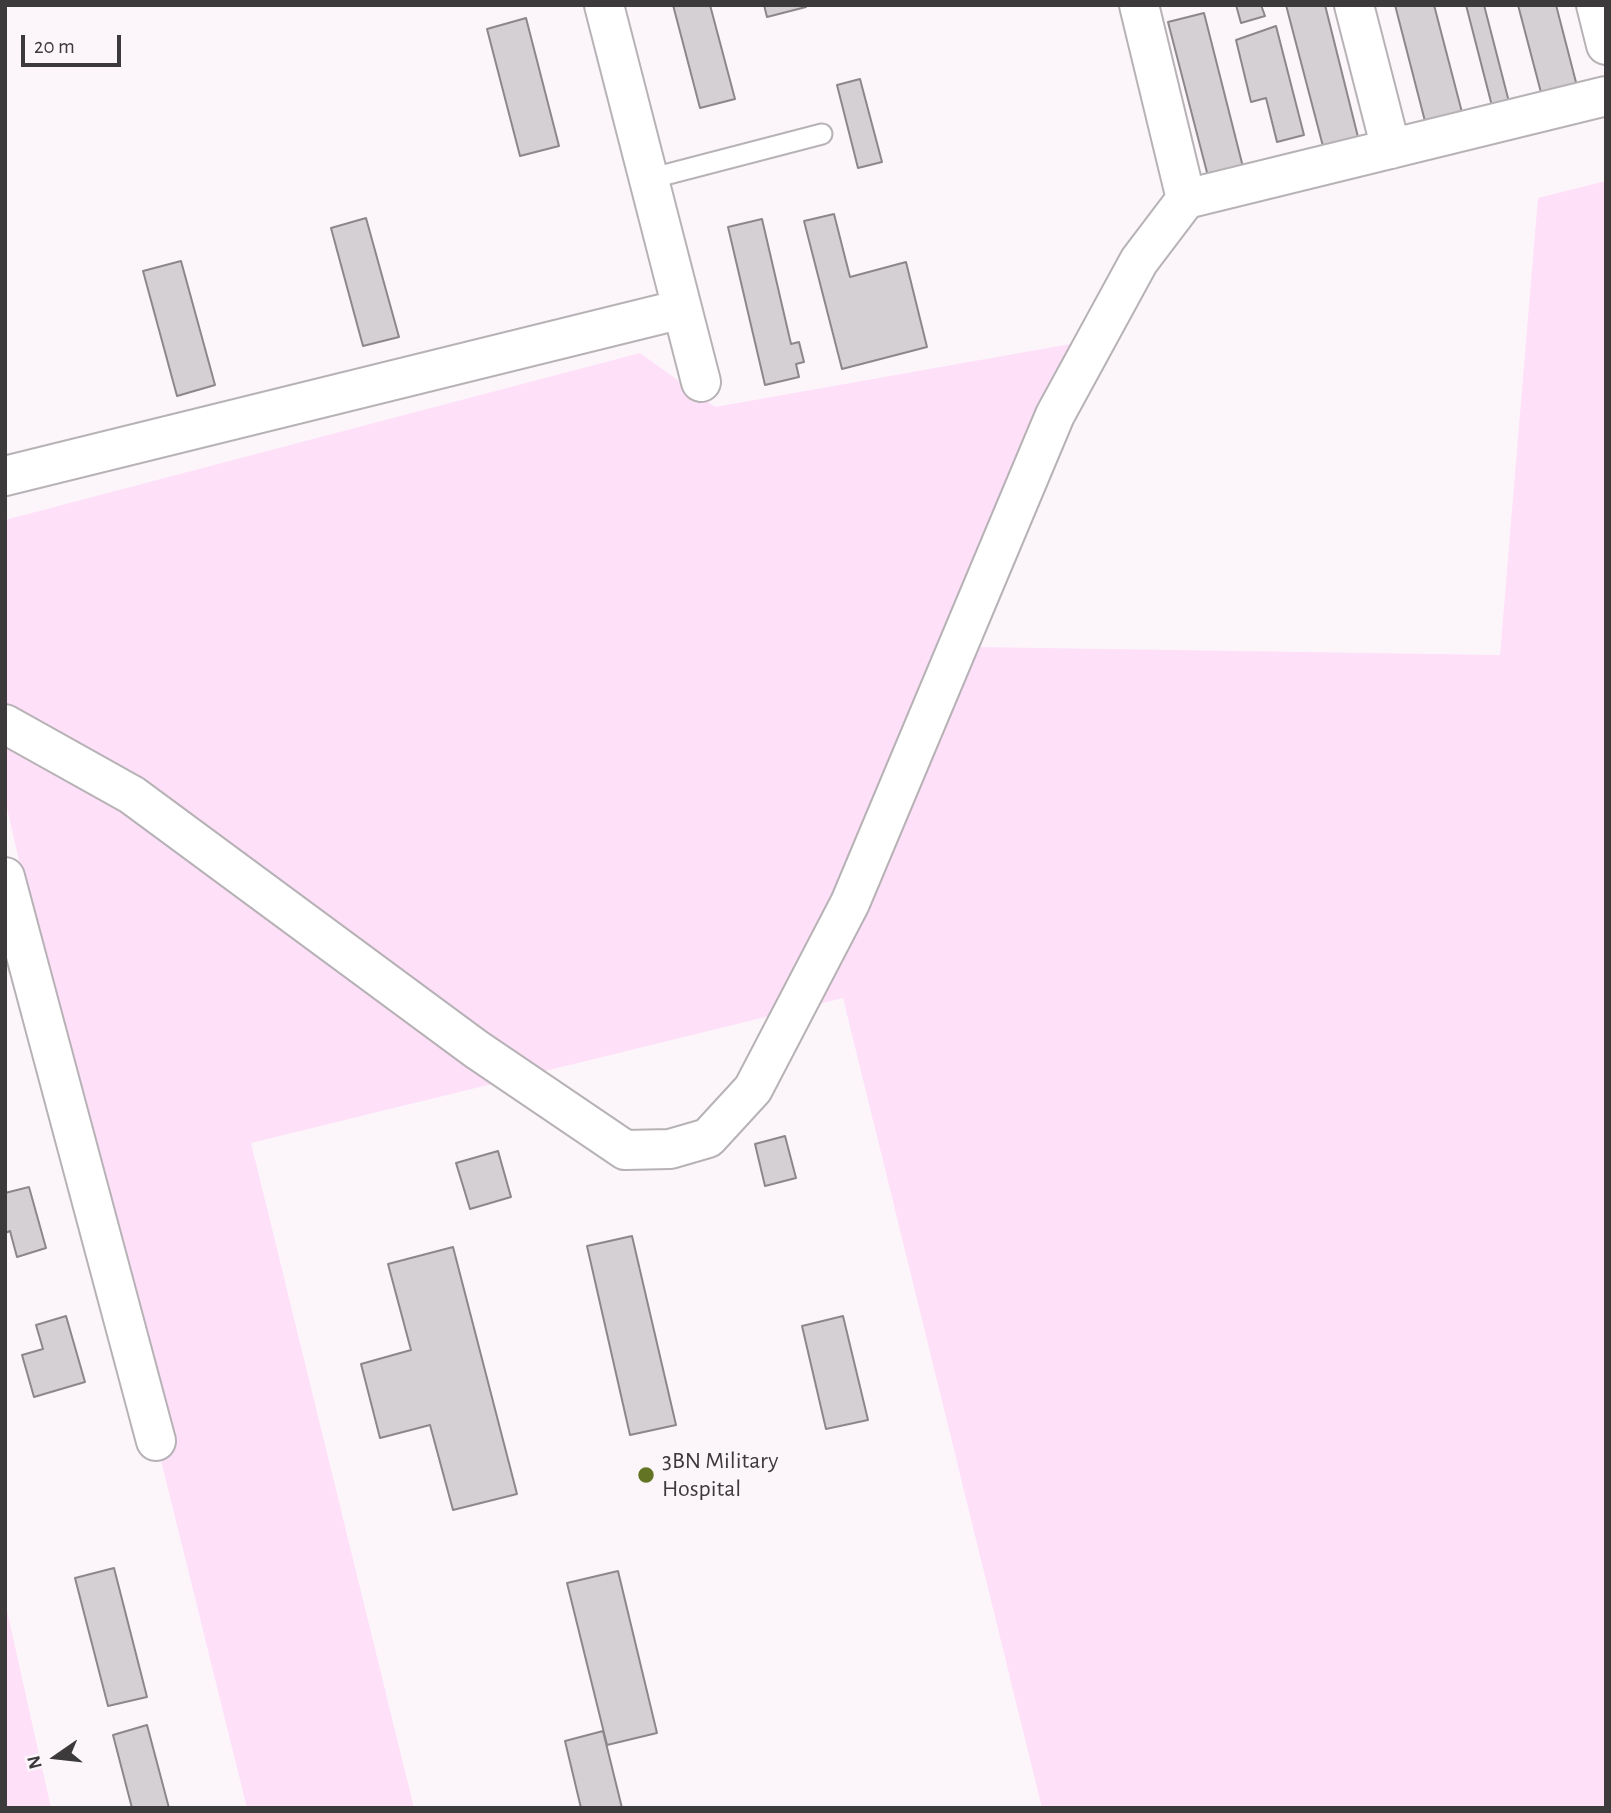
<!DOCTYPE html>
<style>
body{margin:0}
#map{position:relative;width:1611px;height:1813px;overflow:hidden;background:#fcf6fb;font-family:"Alegreya Sans",sans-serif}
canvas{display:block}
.frame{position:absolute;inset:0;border:7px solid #3d3a3c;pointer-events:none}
.north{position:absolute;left:21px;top:1722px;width:70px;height:70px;-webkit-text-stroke:5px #fcf6fb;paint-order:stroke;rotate:256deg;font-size:19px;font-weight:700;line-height:28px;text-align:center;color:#3d3a3c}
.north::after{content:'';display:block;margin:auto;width:24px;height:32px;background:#3d3a3c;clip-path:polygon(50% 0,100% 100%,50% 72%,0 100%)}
.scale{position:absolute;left:21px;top:35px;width:100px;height:32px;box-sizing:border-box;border:4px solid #3d3a3c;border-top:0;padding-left:9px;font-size:21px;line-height:24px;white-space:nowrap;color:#3d3a3c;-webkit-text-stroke:5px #fcf6fb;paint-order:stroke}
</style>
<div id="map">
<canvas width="1611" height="1813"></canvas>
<div class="frame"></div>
<div class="north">N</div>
<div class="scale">20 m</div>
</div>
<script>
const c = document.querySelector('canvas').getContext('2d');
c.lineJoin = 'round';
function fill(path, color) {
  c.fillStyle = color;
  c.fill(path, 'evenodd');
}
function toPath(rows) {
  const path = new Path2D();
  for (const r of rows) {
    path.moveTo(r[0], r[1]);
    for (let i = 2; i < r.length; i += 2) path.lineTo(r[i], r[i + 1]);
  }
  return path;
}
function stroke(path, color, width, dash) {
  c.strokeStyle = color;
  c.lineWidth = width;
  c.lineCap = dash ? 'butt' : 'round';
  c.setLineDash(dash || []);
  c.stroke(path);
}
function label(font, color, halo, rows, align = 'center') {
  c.font = font + ' "Alegreya Sans",sans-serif';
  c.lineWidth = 6;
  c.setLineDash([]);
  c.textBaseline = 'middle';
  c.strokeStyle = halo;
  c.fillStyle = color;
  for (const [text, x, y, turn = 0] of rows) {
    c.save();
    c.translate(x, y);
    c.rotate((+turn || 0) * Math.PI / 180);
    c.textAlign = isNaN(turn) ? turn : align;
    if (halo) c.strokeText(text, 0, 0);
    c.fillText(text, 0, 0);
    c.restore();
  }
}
fill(toPath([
 [1606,181,1606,1808,1042,1808,843,998,251,1143,414,1808,247,1808,92,1182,5,799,5,520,640,353,715,407,1076,343,975,647,1500,655,1538,198],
 [5,1602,51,1808,5,1808]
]), '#fee0f9');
const building = toPath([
 [673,5,710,5,735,99,700,108,673,5],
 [764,5,805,5,806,7,767,17,764,5],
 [1236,5,1261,5,1265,16,1241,23,1236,5],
 [1286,5,1325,5,1360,145,1325,154,1286,5],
 [1395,5,1434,5,1464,120,1427,129,1395,5],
 [1466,5,1484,5,1509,102,1492,106,1466,5],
 [1518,5,1556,5,1578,90,1543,100,1518,5],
 [1204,13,1245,175,1210,184,1168,22,1204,13],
 [526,18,559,146,520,156,487,29,526,18],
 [1276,26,1304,135,1277,142,1266,98,1251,102,1236,40,1276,26],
 [860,79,882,162,858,168,837,85,860,79],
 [834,214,850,277,906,262,927,347,842,369,804,221,834,214],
 [366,218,399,337,363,346,331,228,366,218],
 [762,219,791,344,799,342,804,362,796,364,799,377,765,385,728,227,762,219],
 [181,261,215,385,177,396,143,271,181,261],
 [785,1136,796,1178,765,1186,755,1144,785,1136],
 [498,1151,511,1197,470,1209,456,1163,498,1151],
 [29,1187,46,1248,17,1257,10,1231,5,1233,5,1193,29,1187],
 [632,1236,676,1425,630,1435,587,1246,632,1236],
 [453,1247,517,1494,453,1510,430,1425,380,1438,361,1364,411,1350,388,1264,453,1247],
 [66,1316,85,1382,34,1397,22,1355,43,1349,36,1325,66,1316],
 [843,1316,868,1420,826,1429,802,1326,843,1316],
 [114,1568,147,1697,108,1706,75,1578,114,1568],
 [618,1571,657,1733,607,1745,567,1583,618,1571],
 [147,1725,169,1808,132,1808,113,1735,147,1725],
 [603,1731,622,1808,581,1808,565,1741,603,1731]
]);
fill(building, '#d5d0d4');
stroke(building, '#8c878b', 2);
const service = toPath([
 [649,179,822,134]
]);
const minor = toPath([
 [604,5,701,382],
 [1139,5,1186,199],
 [1354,5,1391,149],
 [1596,5,1606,45],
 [5,476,682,309],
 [5,724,132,795,476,1049,625,1150,670,1149,708,1138,753,1089,850,903,1055,415,1139,261,1186,199,1606,96],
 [5,877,156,1441]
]);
stroke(service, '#b7b2b6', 23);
stroke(minor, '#b7b2b6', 42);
stroke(service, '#fff', 19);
stroke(minor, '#fff', 38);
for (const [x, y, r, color] of [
 [646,1475,9,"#637524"]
]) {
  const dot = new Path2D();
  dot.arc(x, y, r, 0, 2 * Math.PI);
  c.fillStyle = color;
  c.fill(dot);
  stroke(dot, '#fcf6fb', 2.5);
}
label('24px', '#3d3a3c', '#fcf6fb', [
 ["3BN Military",662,1461],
 ["Hospital",662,1489]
], 'left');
</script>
